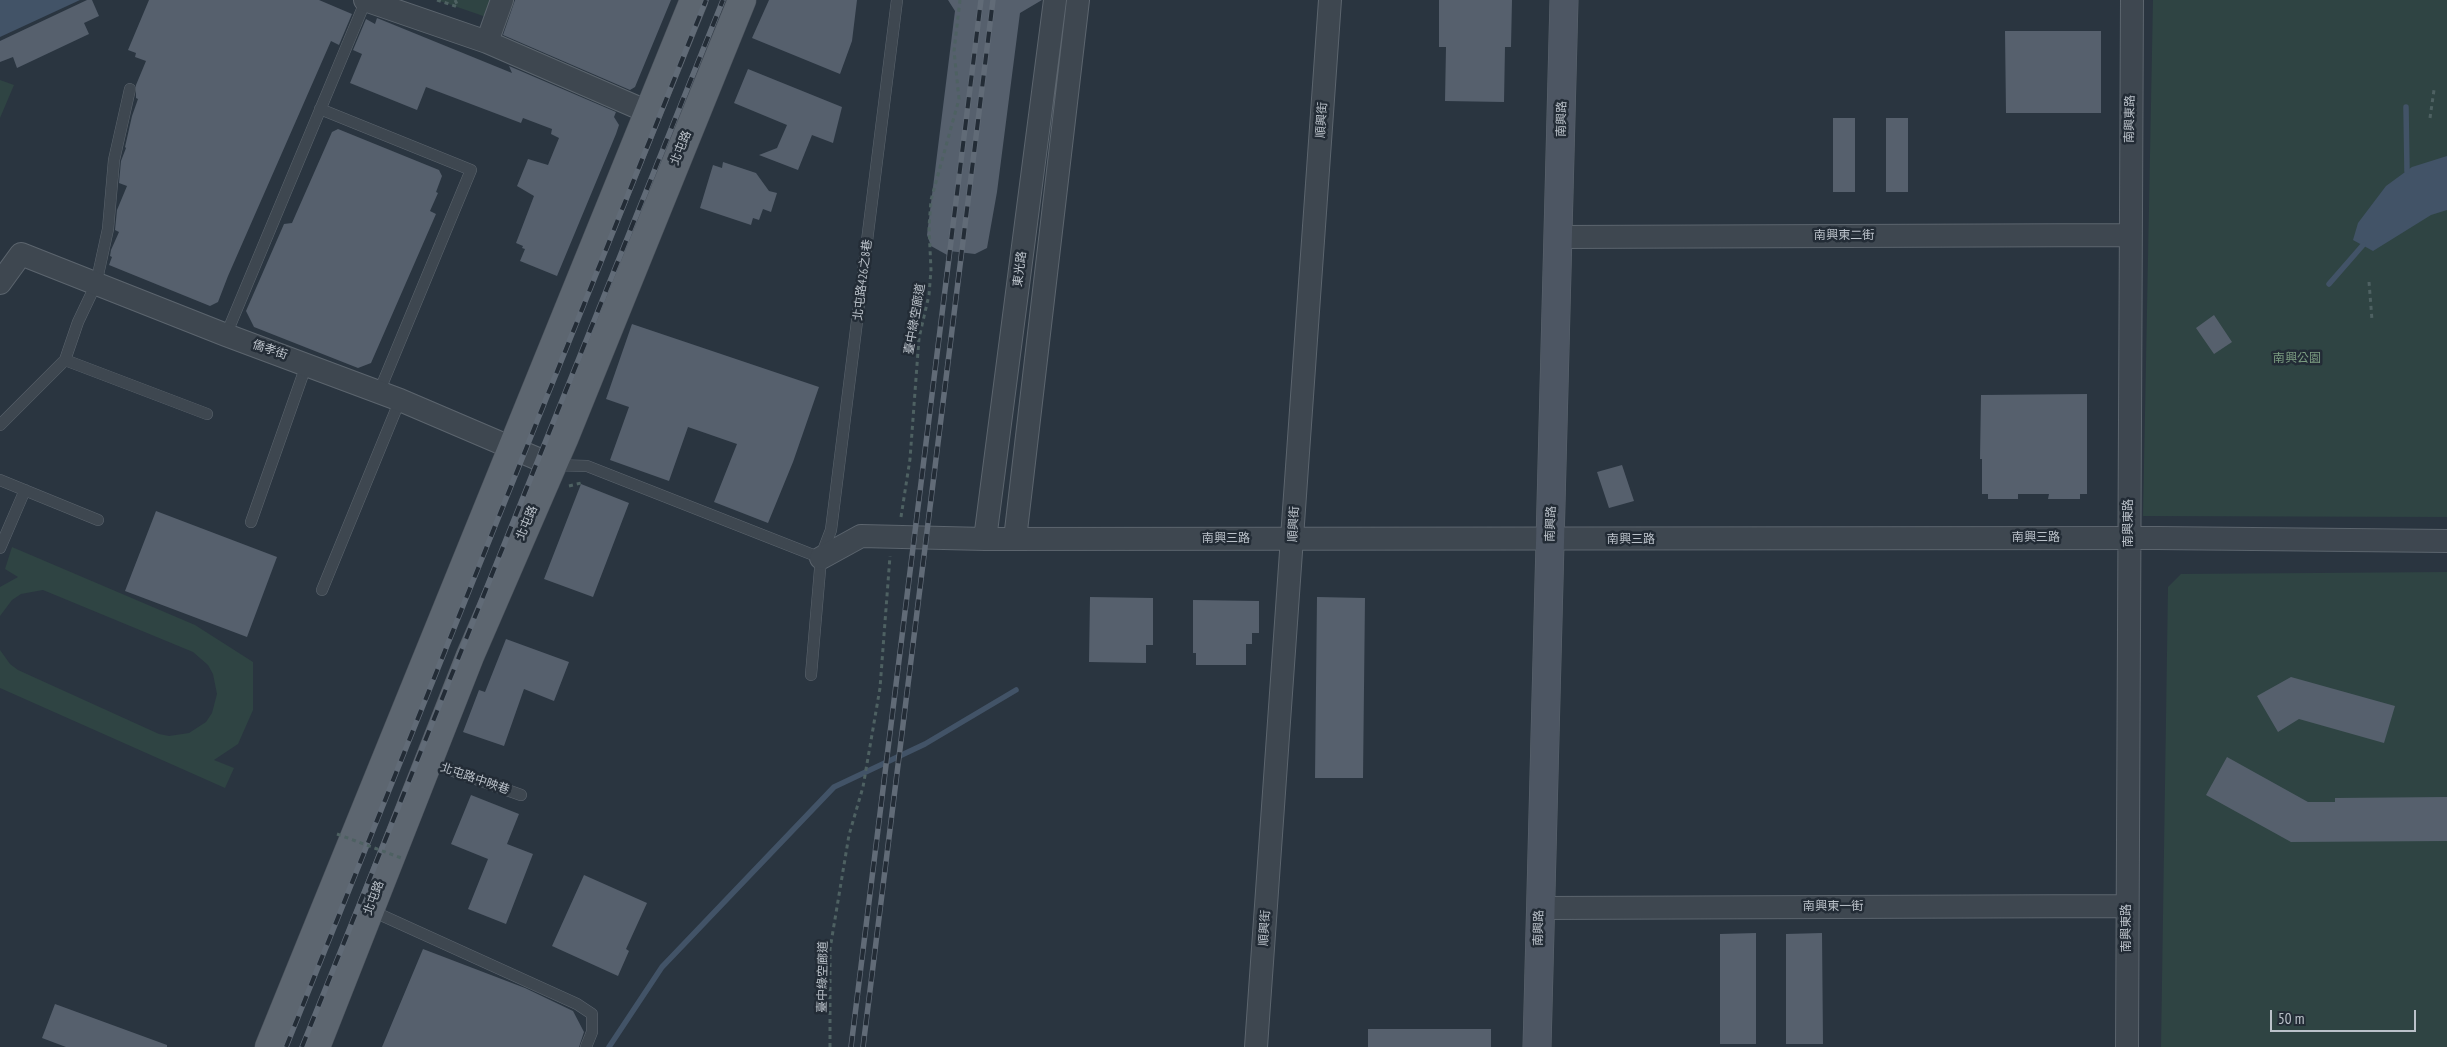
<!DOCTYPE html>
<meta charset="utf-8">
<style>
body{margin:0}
#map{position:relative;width:2447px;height:1047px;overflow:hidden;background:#2a3540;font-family:"PT Sans Narrow",sans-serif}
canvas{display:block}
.scale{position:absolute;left:2270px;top:1010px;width:146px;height:22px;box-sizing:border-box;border:2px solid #bbc2ca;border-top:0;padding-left:6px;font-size:15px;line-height:18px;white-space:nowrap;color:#bbc2ca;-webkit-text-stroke:4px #232c36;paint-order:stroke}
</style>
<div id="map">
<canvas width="2447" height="1047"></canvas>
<div class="scale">50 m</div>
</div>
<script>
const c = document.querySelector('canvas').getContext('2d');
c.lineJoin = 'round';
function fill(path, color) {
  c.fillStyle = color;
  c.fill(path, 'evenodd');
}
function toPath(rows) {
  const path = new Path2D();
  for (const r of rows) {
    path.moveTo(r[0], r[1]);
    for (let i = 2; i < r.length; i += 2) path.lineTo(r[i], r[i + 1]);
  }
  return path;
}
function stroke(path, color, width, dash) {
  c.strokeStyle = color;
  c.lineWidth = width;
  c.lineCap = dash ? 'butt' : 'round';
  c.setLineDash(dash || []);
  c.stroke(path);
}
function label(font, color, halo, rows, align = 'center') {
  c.font = font + ' "PT Sans Narrow","Noto Sans TC",sans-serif';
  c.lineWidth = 5;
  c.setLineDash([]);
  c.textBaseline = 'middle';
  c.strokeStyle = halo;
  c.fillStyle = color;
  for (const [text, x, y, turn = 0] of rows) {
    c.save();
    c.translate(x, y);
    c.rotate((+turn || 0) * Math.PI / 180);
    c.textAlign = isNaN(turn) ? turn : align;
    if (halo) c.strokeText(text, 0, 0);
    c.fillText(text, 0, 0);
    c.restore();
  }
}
fill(toPath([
 [437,0,496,0,489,18],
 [2153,0,2447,0,2447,517,2143,516],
 [0,80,14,85,0,118],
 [12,547,195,625,253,662,253,710,238,744,214,760,234,768,225,788,0,688,0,650,10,664,18,670,159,734,169,736,189,733,206,722,212,713,217,694,213,674,208,665,193,652,43,590,21,594,12,600,0,616,0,587,18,577,5,569],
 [2447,572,2447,1047,2161,1047,2168,587,2181,574]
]), '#2f4443');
fill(toPath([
 [0,0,80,0,0,37],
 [2447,156,2447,210,2431,215,2373,251,2353,240,2358,223,2386,186,2412,167]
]), '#425367');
stroke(toPath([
 [2406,107,2407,171],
 [2329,284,2363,245],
 [609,1047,662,967,834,787,925,744,1016,690]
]), '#425367', 5.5);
fill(toPath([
 [87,0,92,0,99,16,84,23,89,34,17,68,13,57,0,62,0,41],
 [149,0,319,0,352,14,339,45,331,41,228,276,218,302,210,306,109,265,112,257,110,256,111,250,119,232,115,230,117,210,127,186,119,183,121,161,126,148,125,147,132,116,138,99,136,98,136,85,146,61,135,57,136,53,128,50],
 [515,0,671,0,635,87,630,90,503,35],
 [769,0,857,0,852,41,840,74,752,38],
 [948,0,1042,0,1020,13,997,192,987,248,975,254,949,251,949,256,931,246,927,235,955,11],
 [1439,0,1512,0,1511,47,1505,47,1504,102,1445,101,1446,47,1439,47],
 [377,18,512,73,509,66,616,112,614,117,619,125,616,134,557,276,520,261,525,249,522,248,523,246,516,243,534,196,517,186,528,159,548,165,559,138,551,134,552,129,523,118,521,123,426,87,417,110,350,83,362,54,353,50,366,19,375,24],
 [2005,31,2101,31,2101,113,2006,113],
 [748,69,842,107,833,143,812,135,798,170,759,155,777,148,787,125,734,103],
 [1833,118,1855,118,1855,192,1833,192],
 [1886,118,1908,118,1908,192,1886,192],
 [338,129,439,170,442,176,436,192,438,193,430,211,436,214,371,363,358,368,254,327,246,311,284,224,292,223,332,132],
 [723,162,756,173,769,191,777,193,771,212,763,209,759,220,753,218,751,225,700,208,713,165,722,168],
 [2214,315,2232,342,2214,354,2196,328],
 [632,324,819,387,793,462,768,523,714,502,737,444,688,427,669,481,610,460,629,407,606,399],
 [2087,394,2087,494,2080,494,2080,499,2048,499,2049,494,2018,494,2018,499,1988,499,1988,494,1982,494,1982,459,1980,459,1981,395],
 [1622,465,1634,501,1609,508,1597,472],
 [581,484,629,503,593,597,544,579],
 [156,511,277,557,247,637,125,591],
 [1090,597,1153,598,1153,645,1146,645,1146,663,1089,662],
 [1317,597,1365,598,1363,778,1315,778],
 [1193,600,1259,601,1259,633,1252,633,1252,644,1246,644,1246,665,1196,665,1196,653,1193,653],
 [506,639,569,662,554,701,524,689,504,746,463,732,479,690,485,692],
 [2291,677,2395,706,2384,743,2299,719,2278,732,2257,696],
 [2227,757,2308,802,2335,802,2335,798,2447,797,2447,841,2291,842,2206,795],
 [471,795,519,814,507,844,533,854,506,924,468,909,488,859,451,844],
 [584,875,647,903,626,949,629,951,618,976,552,946],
 [1756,933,1756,1044,1720,1044,1720,934],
 [1822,933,1823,1044,1786,1044,1786,934],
 [423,949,525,988,573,1011,584,1032,579,1047,382,1047],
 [55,1004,167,1045,167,1047,66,1047,42,1038],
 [1368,1029,1491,1029,1491,1047,1368,1047]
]), '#56606d');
const lane = toPath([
 [320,109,471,170,379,392],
 [226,335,366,0],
 [65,360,207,414],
 [0,425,65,360,78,322,96,284,108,229,114,160,130,89],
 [552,465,587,466,821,558,811,675],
 [0,480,98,520],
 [251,522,307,363],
 [0,548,25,490],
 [821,556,831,530,897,0],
 [322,590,400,400],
 [428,762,521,795],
 [370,910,577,1004,592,1014,592,1032,586,1047]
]);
const street = toPath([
 [365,0,487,42,648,112],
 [487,42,502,0],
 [1558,237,2130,235],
 [0,283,21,254,226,335,400,400,552,465],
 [985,539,1055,0],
 [1015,539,1078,0],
 [821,558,861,536,985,539,2157,538,2447,541],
 [1540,908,2127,906],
 [1256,1047,1330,0],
 [2127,1047,2132,0]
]);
const secondary = toPath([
 [1537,1047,1564,0]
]);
const primary = toPath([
 [269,1047,694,0],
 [316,1047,470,656,564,439,742,0]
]);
stroke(lane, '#5c656e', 12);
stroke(street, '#5c656e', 24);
stroke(secondary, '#5c656e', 29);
stroke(primary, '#48505a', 29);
stroke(toPath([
 [437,0,458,7],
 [455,0,458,6],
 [2430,118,2434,90],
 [2369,282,2372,320],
 [569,486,581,483],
 [901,517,910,459,919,338,929,295,931,270,929,227,931,200,959,99,954,51,960,0],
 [830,1047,830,949,849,835,863,787,880,688,890,556]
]), '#4e6162', 3, [4, 4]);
stroke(lane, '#3e4750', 11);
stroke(street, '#3e4750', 22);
stroke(secondary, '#4d5663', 28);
stroke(primary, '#5d6670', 28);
const rail = toPath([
 [286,1047,706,0],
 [302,1047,723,0],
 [851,1047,981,0],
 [863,1047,993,0]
]);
stroke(rail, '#616b77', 5.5);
stroke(rail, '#232c36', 4, [11]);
stroke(toPath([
 [337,834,404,859]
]), '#4e6162', 3, [4, 4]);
label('12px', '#bbc2ca', '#232c36', [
 ["南興路",1562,119,-89],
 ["南興東路",2130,119,-89],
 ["順興街",1322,120,-86],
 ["北屯路",681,148,-68],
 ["南興東二街",1844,236],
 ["東光路",1020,269,-83],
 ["北屯路426之8巷",863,280,-83],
 ["臺中綠空廊道",915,319,-80],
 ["僑孝街",270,350,19],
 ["北屯路",527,523,-67],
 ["南興東路",2129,523,-90],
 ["順興街",1294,524,-87],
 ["南興路",1551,524,-88],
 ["南興三路",2036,538],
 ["南興三路",1226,539],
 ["南興三路",1631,540],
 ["北屯路中映巷",475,779,19],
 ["北屯路",374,898,-69],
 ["南興東一街",1833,907],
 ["順興街",1265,928,-86],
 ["南興路",1539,928,-89],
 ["南興東路",2127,928,-90],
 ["臺中綠空廊道",823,977,-89]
]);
label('12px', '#7c9d82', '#232c36', [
 ["南興公園",2297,359]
]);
</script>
